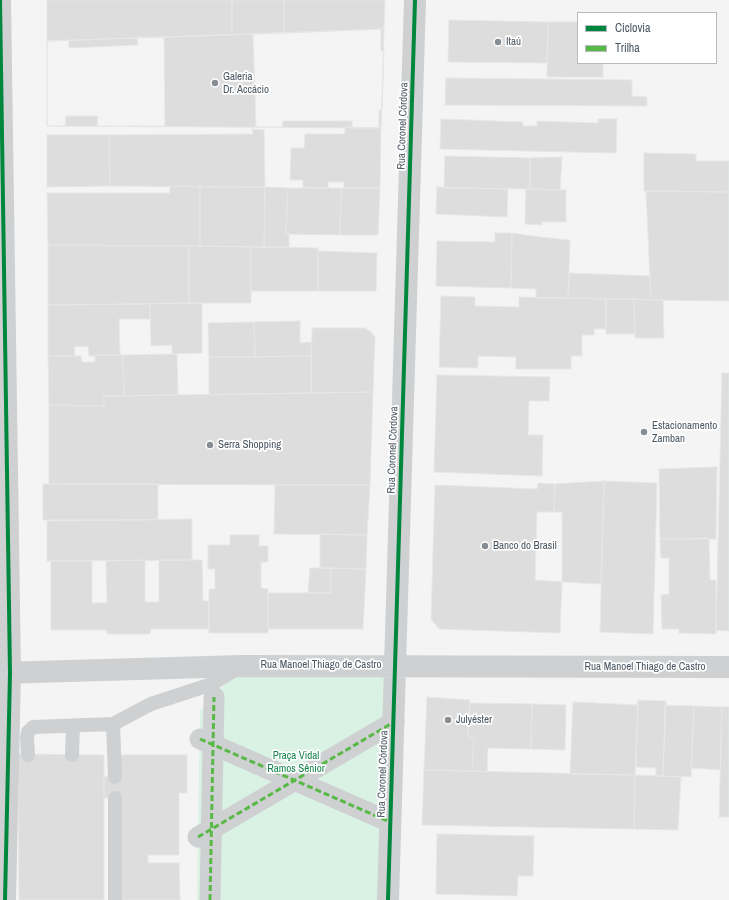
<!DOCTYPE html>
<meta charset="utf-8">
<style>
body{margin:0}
#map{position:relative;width:729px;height:900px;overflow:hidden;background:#f4f4f4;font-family:"Archivo Narrow",sans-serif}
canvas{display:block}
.legend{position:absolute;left:577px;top:12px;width:140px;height:52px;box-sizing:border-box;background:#fff;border:1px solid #b7bbc0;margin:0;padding:5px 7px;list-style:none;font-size:12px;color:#4a5661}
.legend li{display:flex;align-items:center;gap:8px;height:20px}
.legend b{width:20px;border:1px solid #b7bbc0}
</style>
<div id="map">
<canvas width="729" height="900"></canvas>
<ul class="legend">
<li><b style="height:5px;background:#00873e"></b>Ciclovia</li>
<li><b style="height:5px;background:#58b947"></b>Trilha</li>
</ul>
</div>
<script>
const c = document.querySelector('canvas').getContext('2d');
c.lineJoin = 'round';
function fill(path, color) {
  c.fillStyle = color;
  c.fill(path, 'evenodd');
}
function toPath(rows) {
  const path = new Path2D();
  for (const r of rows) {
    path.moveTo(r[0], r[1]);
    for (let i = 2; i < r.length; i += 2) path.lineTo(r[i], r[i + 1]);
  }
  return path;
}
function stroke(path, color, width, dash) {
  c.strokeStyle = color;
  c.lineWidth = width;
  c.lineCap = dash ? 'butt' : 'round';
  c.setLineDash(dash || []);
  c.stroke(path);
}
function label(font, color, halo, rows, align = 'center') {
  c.font = font + ' "Archivo Narrow",sans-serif';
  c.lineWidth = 3.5;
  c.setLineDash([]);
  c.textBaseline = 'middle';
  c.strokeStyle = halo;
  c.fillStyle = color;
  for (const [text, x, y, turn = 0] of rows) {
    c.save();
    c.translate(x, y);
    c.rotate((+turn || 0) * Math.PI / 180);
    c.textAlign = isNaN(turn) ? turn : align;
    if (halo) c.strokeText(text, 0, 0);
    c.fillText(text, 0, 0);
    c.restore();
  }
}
fill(toPath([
 [395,665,388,900,197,900,200,711,242,666]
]), '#d9f2e3');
const building = toPath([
 [47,0,232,0,232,35,47,41,47,0],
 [232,0,284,0,284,33,232,35,232,0],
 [284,0,385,0,384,29,284,33,284,0],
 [449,20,548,22,547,63,448,62,449,20],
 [548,22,578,22,578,63,603,63,603,77,547,77,548,22],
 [381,29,381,51,384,51,382,110,379,110,379,128,352,128,352,121,283,121,282,127,256,127,253,34,381,29],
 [384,29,381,128,47,126,47,41,384,29],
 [137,37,164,37,165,126,97,126,98,116,66,116,65,126,47,126,47,41,69,40,69,48,138,45,137,37],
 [446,78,632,80,632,96,647,97,647,106,445,105,446,78],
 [441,119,523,122,523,126,537,126,537,121,598,123,598,119,617,119,616,153,440,149,441,119],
 [345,127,381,128,380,188,344,188,344,182,328,182,328,188,303,187,303,180,290,180,291,148,304,148,305,134,345,134,345,127],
 [252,129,264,130,265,187,110,186,109,135,253,134,252,129],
 [47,135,109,135,110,186,47,187,47,135],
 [644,153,696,154,696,161,729,161,729,192,644,191,644,153],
 [445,156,530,158,530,189,444,188,445,156],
 [562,157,560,190,530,189,530,158,562,157],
 [170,186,200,187,200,246,48,245,47,193,170,193,170,186],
 [200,187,265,187,264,247,200,246,200,187],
 [265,187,288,188,286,234,289,233,289,247,264,247,265,187],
 [437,187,508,189,507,217,436,214,437,187],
 [288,188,341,188,340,235,286,234,288,188],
 [341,188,380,188,378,235,340,235,341,188],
 [526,189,566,190,566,222,542,222,542,225,525,224,526,189],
 [646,191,729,192,729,301,651,300,646,191],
 [495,233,512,233,511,288,436,286,437,241,495,242,495,233],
 [512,233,540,237,570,240,568,298,536,298,536,289,511,288,512,233],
 [48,245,189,246,189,303,48,305,48,245],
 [189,246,251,247,251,303,189,303,189,246],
 [251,247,318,248,318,291,251,291,251,247],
 [318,251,377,253,376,291,318,291,318,251],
 [569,273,650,276,651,300,568,298,569,273],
 [441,296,475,297,475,306,519,307,519,297,606,299,606,329,594,329,594,335,582,335,582,356,571,356,571,369,516,369,516,357,478,356,478,368,439,367,441,296],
 [606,299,634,299,635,334,606,334,606,299],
 [634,299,663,300,664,338,635,338,634,299],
 [202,303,202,353,172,354,172,345,151,346,150,304,202,303],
 [150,304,150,319,119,319,120,355,89,356,88,346,74,347,75,356,48,356,48,305,150,304],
 [300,321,300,343,312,342,311,356,255,357,254,322,300,321],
 [254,322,255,357,209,357,208,323,254,322],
 [312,328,365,328,370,331,375,337,373,392,311,393,312,328],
 [177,354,178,395,124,396,123,355,177,354],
 [95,355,123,355,124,396,104,396,104,406,49,405,48,356,81,356,82,362,95,362,95,355],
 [311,356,311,393,209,395,209,357,311,356],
 [722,373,729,373,729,631,716,630,722,373],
 [437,375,550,377,549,401,529,401,528,435,543,435,542,476,434,472,437,375],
 [373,392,370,485,49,484,49,405,104,406,104,396,373,392],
 [717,467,716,539,660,539,659,469,717,467],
 [604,481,657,483,653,634,600,632,604,481],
 [604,481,601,584,562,582,562,512,554,512,555,484,604,481],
 [538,483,555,484,554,512,537,512,535,580,562,582,560,633,439,629,431,619,435,485,537,489,538,483],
 [43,484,158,484,158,520,43,520,43,484],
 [275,485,370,485,367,535,274,534,275,485],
 [192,519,192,560,47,561,47,521,192,519],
 [320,534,367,535,366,569,320,568,320,534],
 [230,535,259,535,259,546,268,546,268,562,261,562,261,588,268,589,268,633,209,633,209,589,215,589,215,569,208,569,208,545,230,545,230,535],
 [709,538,710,580,716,580,716,634,679,633,679,629,662,629,661,595,669,594,669,558,661,558,660,539,709,538],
 [145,560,145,602,159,602,159,560,202,560,203,601,209,601,209,629,151,629,150,634,107,634,107,630,51,630,51,561,92,561,92,603,107,603,106,561,145,560],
 [310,568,331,568,331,593,308,593,310,568],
 [331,568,366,569,363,629,268,629,268,593,331,593,331,568],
 [427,697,470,700,468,737,474,738,472,771,424,770,427,697],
 [638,700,666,701,663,776,656,776,656,768,636,767,638,700],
 [573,702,638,705,635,775,570,774,573,702],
 [470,703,532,704,531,749,488,748,487,772,472,771,474,738,468,737,470,703],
 [532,704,566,705,565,750,531,749,532,704],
 [665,705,694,706,691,777,663,776,665,705],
 [694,706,722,707,720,770,691,768,694,706],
 [722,707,729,707,729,817,719,817,722,707],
 [18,754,104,755,104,900,19,900,18,754],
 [118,755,187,755,187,793,179,793,179,855,148,855,148,863,179,863,180,900,120,900,115,798,104,798,104,776,115,777,118,755],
 [424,770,635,775,634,829,422,825,424,770],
 [635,775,681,777,678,830,634,829,635,775],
 [437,834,534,836,533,876,518,876,517,896,436,894,437,834]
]);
fill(building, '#ddddde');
stroke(building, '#e5e6e7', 1);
stroke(toPath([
 [113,724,115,777],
 [28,755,27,737,28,732,33,727,113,724,151,704,212,684,238,668],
 [72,755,73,726],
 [115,798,115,900]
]), '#ced0d2', 14);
stroke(toPath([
 [200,739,390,822],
 [198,837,394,722],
 [210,900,214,697]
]), '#ced0d2', 21);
stroke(toPath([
 [0,0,10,673,5,900],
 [0,673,242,666,729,667],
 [388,900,415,0]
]), '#ced0d2', 22);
stroke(toPath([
 [200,739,390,822],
 [198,837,394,722],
 [210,900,214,697]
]), '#58b947', 3, [6, 3]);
stroke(toPath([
 [0,0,10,673,5,900],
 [388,900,415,0]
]), '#00873e', 4);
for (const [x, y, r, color] of [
 [498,42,4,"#868d94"],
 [215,83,4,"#868d94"],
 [644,432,4,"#868d94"],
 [210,445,4,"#868d94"],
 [485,546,4,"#868d94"],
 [448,720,4,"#868d94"]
]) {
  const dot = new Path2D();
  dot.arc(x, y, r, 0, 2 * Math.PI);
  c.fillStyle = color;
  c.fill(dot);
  stroke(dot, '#fff', 1.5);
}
label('11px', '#4a5661', '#fff', [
 ["Itaú",506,42],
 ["Galeria",223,77],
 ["Dr. Accácio",223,90],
 ["Estacionamento",652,426],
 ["Zamban",652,439],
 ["Serra Shopping",218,445],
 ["Banco do Brasil",493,546],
 ["Julyéster",456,720]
], 'left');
label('11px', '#4a5661', '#fff', [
 ["Rua Coronel Córdova",403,126,-88],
 ["Rua Coronel Córdova",393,450,-88],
 ["Rua Manoel Thiago de Castro",321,665],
 ["Rua Manoel Thiago de Castro",645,667],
 ["Rua Coronel Córdova",383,774,-88]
]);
label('11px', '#17864f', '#fff', [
 ["Praça Vidal",296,756],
 ["Ramos Sênior",296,769]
]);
</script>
